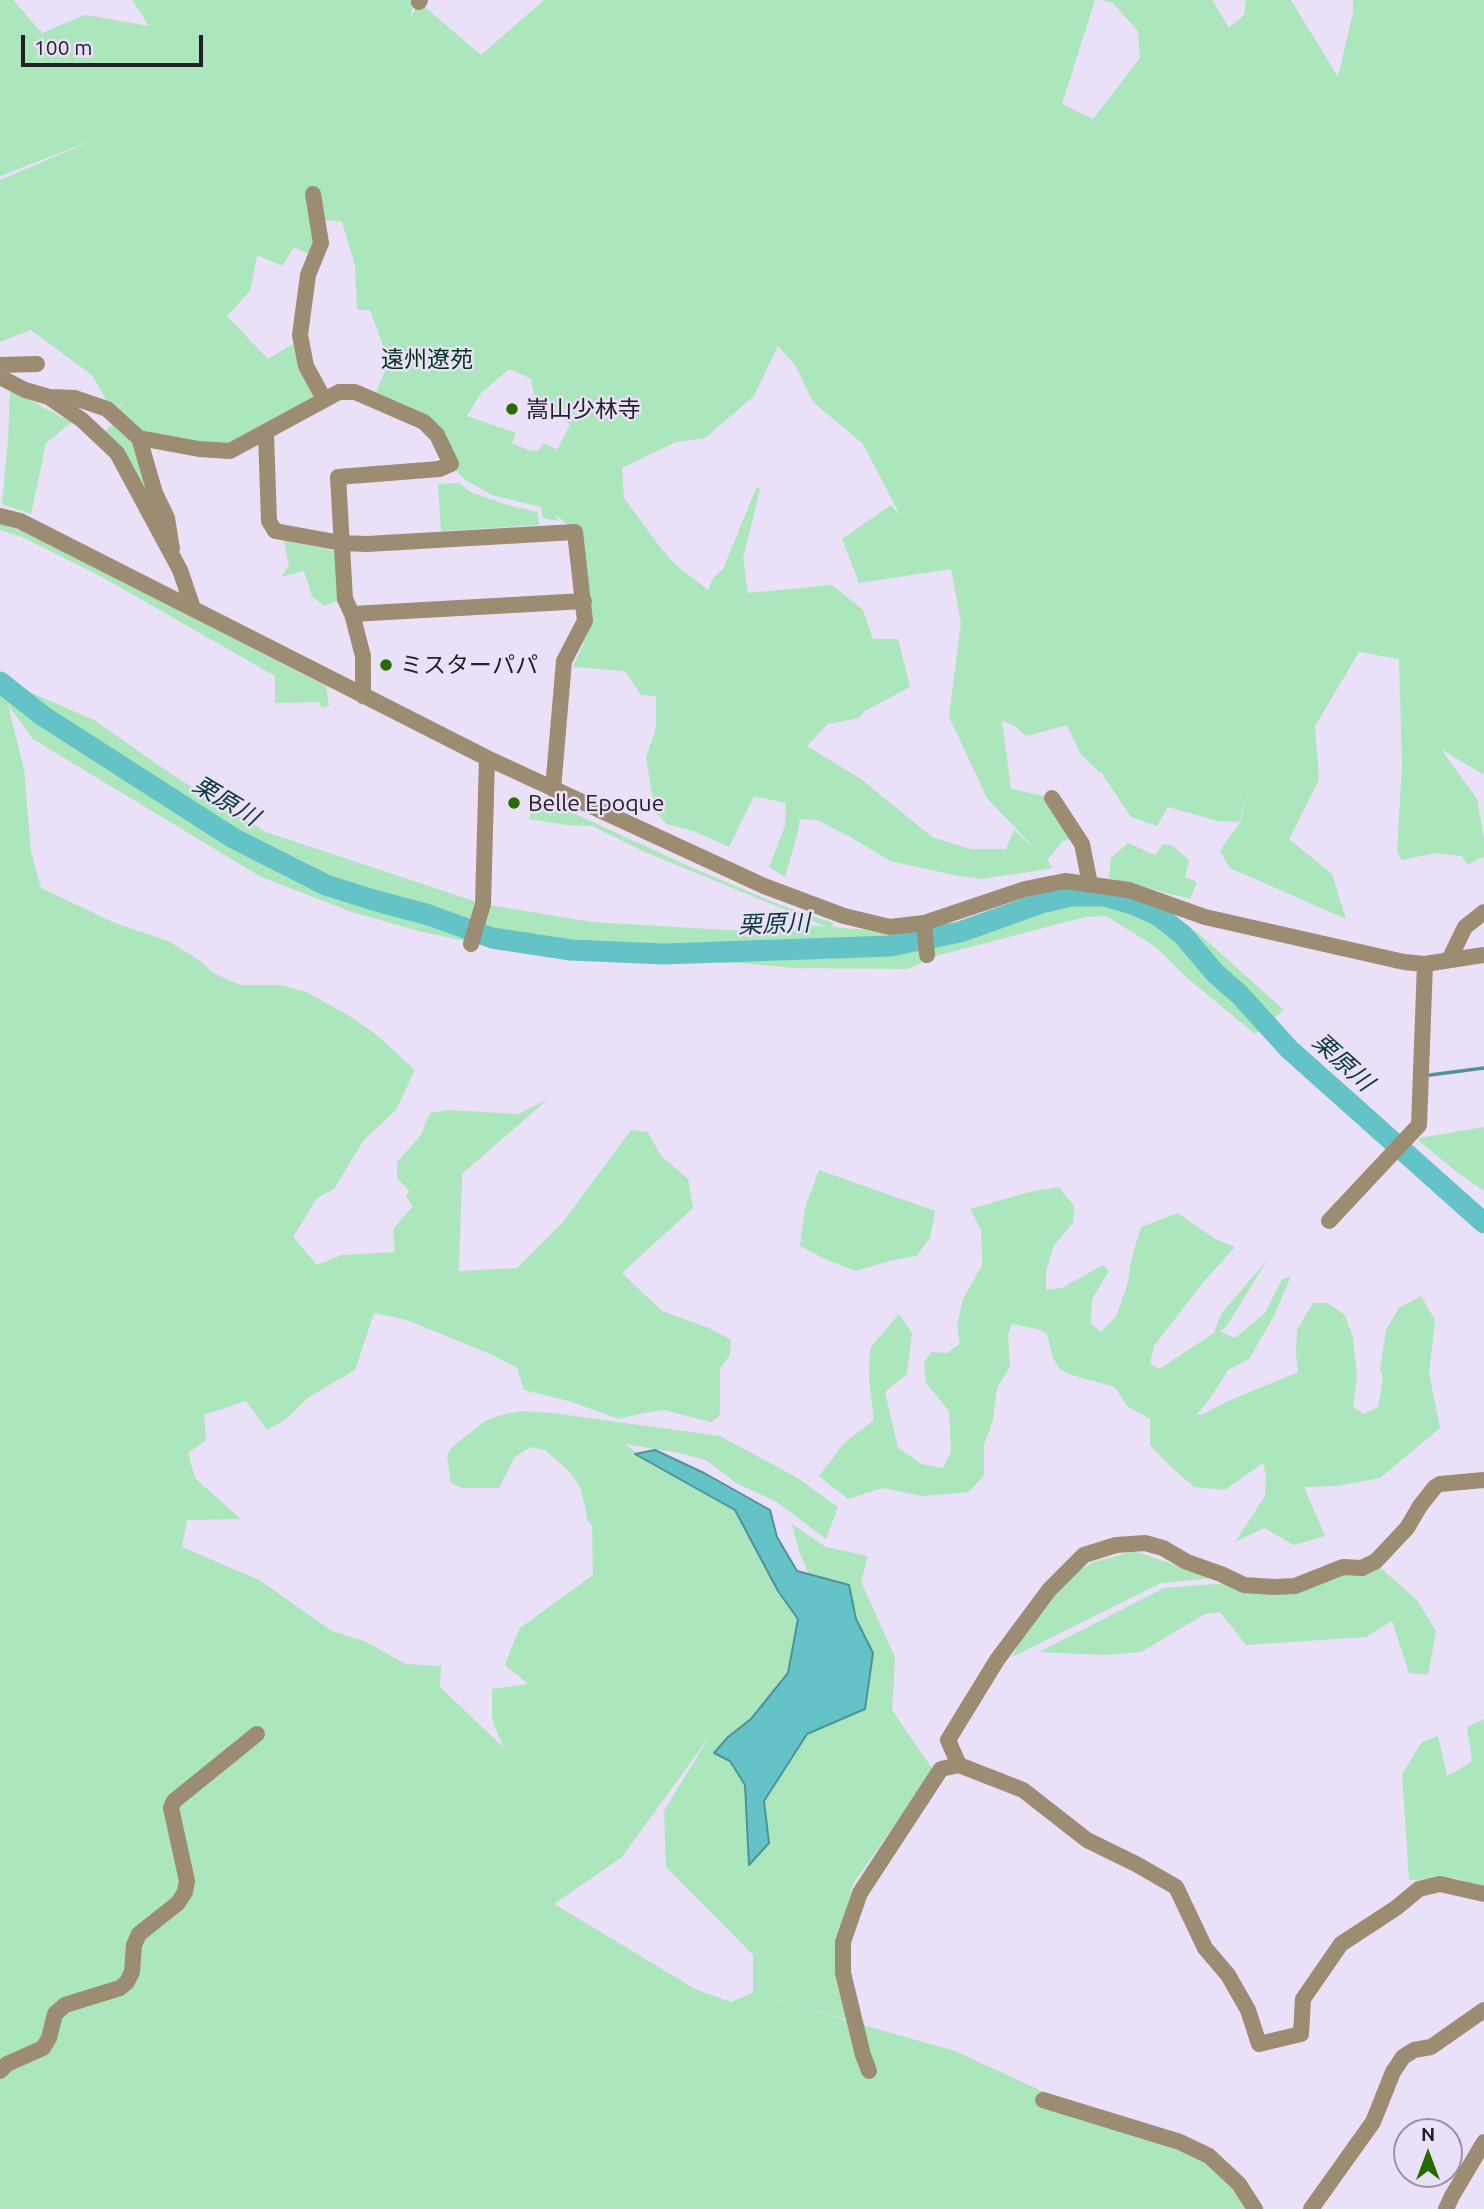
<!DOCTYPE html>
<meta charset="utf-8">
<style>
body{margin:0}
#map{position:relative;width:1484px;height:2209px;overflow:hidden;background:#eae0f8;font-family:Ubuntu,sans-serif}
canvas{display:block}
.north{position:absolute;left:1393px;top:2118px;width:70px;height:70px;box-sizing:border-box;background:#eae0f8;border:2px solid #9a93a5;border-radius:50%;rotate:0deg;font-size:19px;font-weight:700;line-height:28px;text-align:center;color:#232029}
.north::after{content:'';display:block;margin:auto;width:24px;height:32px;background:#286b01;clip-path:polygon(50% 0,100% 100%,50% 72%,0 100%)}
.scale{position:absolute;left:21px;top:35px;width:182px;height:32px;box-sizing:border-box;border:4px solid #232029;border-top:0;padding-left:9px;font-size:21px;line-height:24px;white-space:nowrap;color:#232029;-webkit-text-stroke:5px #eae0f8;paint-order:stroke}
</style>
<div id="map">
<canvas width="1484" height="2209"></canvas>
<div class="north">N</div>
<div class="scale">100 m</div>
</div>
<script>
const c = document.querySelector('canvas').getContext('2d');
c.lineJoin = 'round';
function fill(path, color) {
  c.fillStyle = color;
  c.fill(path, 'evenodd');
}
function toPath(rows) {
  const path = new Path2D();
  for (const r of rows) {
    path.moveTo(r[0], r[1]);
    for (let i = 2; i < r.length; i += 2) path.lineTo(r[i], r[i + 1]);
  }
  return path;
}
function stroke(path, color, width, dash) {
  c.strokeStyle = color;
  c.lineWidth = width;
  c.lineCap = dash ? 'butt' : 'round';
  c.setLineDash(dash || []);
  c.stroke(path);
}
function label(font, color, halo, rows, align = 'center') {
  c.font = font + ' Ubuntu,"Noto Sans JP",sans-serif';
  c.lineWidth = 5;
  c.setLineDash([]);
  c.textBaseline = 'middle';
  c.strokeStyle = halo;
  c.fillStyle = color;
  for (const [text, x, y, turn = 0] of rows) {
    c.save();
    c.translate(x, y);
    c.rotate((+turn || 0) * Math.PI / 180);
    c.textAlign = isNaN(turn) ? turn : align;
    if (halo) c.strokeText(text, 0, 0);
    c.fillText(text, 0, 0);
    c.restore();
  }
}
fill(toPath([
 [0,0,13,0,42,33,85,15,149,26,132,0,415,0,409,21,419,2,481,55,544,0,1095,0,1062,104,1093,119,1140,58,1138,31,1113,3,1102,0,1212,0,1229,28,1244,15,1246,0,1291,0,1338,77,1353,12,1353,0,1484,0,1484,775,1441,749,1477,799,1484,839,1484,856,1468,865,1462,856,1435,853,1402,860,1397,851,1402,766,1399,659,1359,652,1315,726,1319,779,1289,839,1332,874,1346,919,1230,868,1220,851,1240,822,1249,789,1239,822,1218,821,1168,807,1157,826,1131,817,1101,772,1099,772,1080,753,1067,725,1026,736,1015,726,1002,721,1011,789,1044,796,1071,839,1063,841,1047,860,1053,868,982,879,953,875,890,861,852,838,817,820,800,819,797,836,785,877,769,867,785,826,786,803,754,796,729,847,694,831,667,824,655,812,646,758,656,728,656,696,641,695,625,671,573,667,593,622,578,524,568,525,555,514,558,521,542,518,541,507,492,495,467,481,456,471,454,463,428,424,375,395,389,362,370,310,357,310,355,265,342,222,318,219,315,257,294,247,282,266,257,255,250,291,227,316,268,359,301,339,322,395,233,449,139,438,111,413,128,398,112,410,92,375,31,330,0,342,0,180,101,137,0,176],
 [778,346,795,365,813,402,863,444,901,517,891,505,842,539,859,583,951,569,961,623,949,717,987,798,1038,852,1014,830,1006,849,970,849,932,837,861,779,807,746,828,724,859,718,865,711,910,687,898,639,873,639,863,610,832,585,748,593,743,558,760,490,757,486,723,569,713,578,708,590,677,566,660,547,624,498,622,468,676,442,705,438,754,396],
 [508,370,513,370,531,379,534,395,570,425,556,452,556,449,543,443,538,451,528,450,512,443,516,433,467,416,481,393],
 [10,391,42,406,38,410,42,407,72,422,46,443,31,514,2,504,8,440],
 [115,422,136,439,147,477,147,505,103,433],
 [460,483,470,492,511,506,538,512,539,525,441,531,438,484],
 [0,523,27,533,326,686,329,706,322,708,319,702,275,703,275,676,102,577,22,537,0,530],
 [284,541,335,551,340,600,324,606,312,596,304,571,281,577,289,566],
 [0,676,9,683,94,720,177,778,266,832,483,904,591,922,744,931,800,931,808,925,827,927,645,852,592,826,568,825,529,819,534,795,695,869,783,906,833,923,832,927,901,933,957,922,1041,894,1083,888,1135,897,1198,933,1284,1010,1255,1034,1186,977,1156,947,1106,916,1085,917,936,956,907,969,795,968,741,963,617,961,549,957,505,950,419,931,352,912,261,877,33,739,8,705,24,769,31,852,41,888,115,923,168,941,202,962,213,973,240,985,280,985,306,992,348,1015,378,1036,415,1070,396,1110,363,1141,334,1189,317,1198,293,1237,317,1265,342,1255,395,1252,393,1229,413,1206,406,1197,409,1191,397,1178,397,1162,421,1135,430,1113,448,1110,518,1114,548,1099,462,1174,459,1271,517,1268,563,1222,631,1130,648,1132,661,1156,688,1179,693,1208,622,1273,662,1311,709,1328,731,1340,730,1355,720,1368,720,1414,718,1417,711,1422,664,1410,643,1413,619,1419,569,1401,524,1390,517,1368,495,1356,407,1320,374,1313,355,1370,309,1397,285,1420,267,1430,246,1401,204,1415,206,1440,188,1453,195,1478,241,1519,187,1520,182,1547,259,1580,332,1631,364,1641,406,1664,441,1666,440,1687,504,1748,492,1719,492,1689,528,1684,505,1665,510,1651,520,1628,593,1575,592,1526,588,1521,581,1489,570,1472,545,1450,530,1447,515,1457,499,1488,462,1488,451,1483,447,1456,452,1447,485,1421,501,1415,520,1411,552,1413,720,1436,796,1477,838,1507,826,1539,777,1502,736,1483,706,1460,679,1453,625,1444,642,1457,735,1510,790,1605,809,1574,798,1548,792,1524,826,1547,868,1556,861,1582,895,1657,892,1710,933,1770,853,1884,836,1950,848,2020,760,1996,955,2051,1094,2115,1224,2168,1258,2209,0,2209],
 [711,1734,664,1811,666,1867,753,1955,753,1993,731,2002,695,1989,554,1904,622,1857],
 [1128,843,1155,855,1163,844,1173,846,1189,860,1185,877,1197,882,1190,899,1109,878,1111,858],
 [1484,1127,1484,1191,1458,1173,1419,1141,1419,1138],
 [819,1170,935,1211,930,1238,916,1256,889,1261,856,1271,827,1260,800,1246,805,1208],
 [1059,1187,1074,1206,1073,1223,1054,1245,1046,1271,1046,1290,1062,1288,1103,1265,1109,1271,1092,1299,1091,1323,1101,1332,1116,1316,1127,1286,1132,1257,1141,1227,1178,1213,1215,1239,1235,1247,1205,1280,1154,1346,1150,1363,1159,1369,1214,1333,1221,1314,1268,1259,1226,1327,1219,1331,1235,1338,1265,1313,1282,1279,1291,1276,1274,1316,1249,1359,1228,1370,1209,1400,1196,1415,1202,1415,1226,1402,1298,1372,1296,1354,1297,1330,1313,1303,1327,1303,1345,1315,1353,1338,1357,1376,1353,1407,1363,1414,1378,1407,1383,1377,1380,1370,1386,1330,1399,1308,1421,1296,1435,1320,1429,1373,1440,1428,1380,1478,1336,1486,1304,1487,1325,1536,1294,1545,1264,1528,1235,1542,1265,1496,1266,1476,1263,1463,1225,1490,1194,1487,1170,1466,1150,1445,1150,1419,1127,1406,1115,1387,1072,1375,1060,1369,1053,1358,1047,1334,1037,1329,1012,1324,1008,1335,1010,1366,997,1388,993,1420,984,1445,984,1475,969,1492,923,1496,882,1488,848,1499,819,1476,844,1443,874,1420,869,1380,870,1348,899,1314,912,1333,907,1374,885,1392,898,1448,922,1464,943,1468,951,1452,949,1411,926,1383,924,1363,931,1352,947,1353,960,1344,957,1326,963,1299,982,1265,981,1230,970,1209,1033,1191],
 [1134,1551,1213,1578,1161,1583,1012,1657,1026,1628,1070,1575,1094,1562],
 [1376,1564,1417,1600,1436,1631,1428,1675,1409,1673,1392,1621,1366,1637,1246,1645,1220,1612,1205,1614,1141,1652,1106,1655,1039,1652,1164,1588,1361,1573],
 [1484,1719,1484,1888,1456,1878,1409,1880,1402,1774,1422,1742,1438,1736,1447,1776,1468,1764,1472,1760,1467,1727]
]), '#abe6bc');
const water = toPath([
 [655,1450,704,1473,770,1510,777,1537,797,1571,849,1585,856,1619,873,1653,865,1709,807,1734,764,1801,769,1843,749,1865,745,1785,730,1761,714,1753,728,1737,751,1719,788,1673,798,1619,778,1591,735,1510,635,1454,655,1450]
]);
fill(water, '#63c3c7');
stroke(water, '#509298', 2);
stroke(toPath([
 [1430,1075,1484,1068]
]), '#509298', 3.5);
stroke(toPath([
 [0,682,43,716,233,838,300,872,326,885,373,900,429,915,492,938,571,950,664,954,890,946,960,932,1041,903,1071,896,1105,896,1135,905,1159,916,1183,935,1215,973,1240,995,1289,1049,1484,1223]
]), '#63c3c7', 21);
stroke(toPath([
 [419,2,420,0],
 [313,194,321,243,308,275,300,335,306,366,324,399],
 [0,365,37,364],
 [0,377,25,390,49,397,75,398,107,409,139,438,199,449,230,451,339,392,355,392,424,422,437,435,451,464,439,469,338,477,345,599,352,614,363,656,363,696],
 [50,398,82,420,117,453,180,570,193,608],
 [266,433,269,521,275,531,341,543,367,544,575,532,585,621,564,661,553,789],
 [139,438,155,493,167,518,172,549],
 [0,516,20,521,487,758,764,886,844,916,890,927,924,923,1025,889,1065,881,1129,890,1205,917,1404,962,1425,964,1484,955],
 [352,614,584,601],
 [1052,798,1082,844,1090,884],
 [924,923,927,955],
 [471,944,483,904,487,758],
 [1449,960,1465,927,1484,912],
 [1329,1221,1419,1125,1425,964],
 [959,1765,948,1740,997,1660,1049,1590,1084,1555,1116,1545,1145,1543,1163,1548,1187,1562,1221,1574,1244,1585,1274,1587,1295,1586,1343,1567,1362,1568,1376,1561,1407,1528,1420,1506,1435,1487,1440,1484,1484,1480],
 [0,2071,7,2064,43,2048,49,2038,55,2014,65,2005,120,1988,127,1982,132,1972,134,1945,139,1934,178,1903,185,1892,187,1881,171,1808,174,1801,257,1734],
 [869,2071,863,2055,843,1973,843,1942,860,1893,941,1769,959,1765,1023,1790,1087,1840,1136,1864,1176,1887,1205,1948,1228,1975,1248,2010,1259,2044,1301,2034,1303,1999,1341,1944,1396,1908,1419,1889,1440,1884,1484,1894],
 [1043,2100,1180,2142,1209,2156,1239,2184,1255,2209],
 [1311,2209,1373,2122,1393,2072,1403,2057,1414,2050,1431,2047,1484,2010],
 [1446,2209,1452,2196,1484,2142]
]), '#9b8c72', 16);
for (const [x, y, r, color] of [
 [512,409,7,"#286b01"],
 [386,665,7,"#286b01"],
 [514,803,7,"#286b01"]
]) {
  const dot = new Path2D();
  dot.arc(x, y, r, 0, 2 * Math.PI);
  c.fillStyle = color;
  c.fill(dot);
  stroke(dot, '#eae0f8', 2.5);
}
label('23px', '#003418', '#eae0f8', [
 ["遠州遼苑",427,359]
]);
label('23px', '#232029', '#eae0f8', [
 ["嵩山少林寺",526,409],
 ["ミスターパパ",400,665],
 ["Belle Epoque",528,803]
], 'left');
label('italic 24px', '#09393b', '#eae0f8', [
 ["栗原川",226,801,31],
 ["栗原川",774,924,-2],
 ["栗原川",1343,1062,42]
]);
</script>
